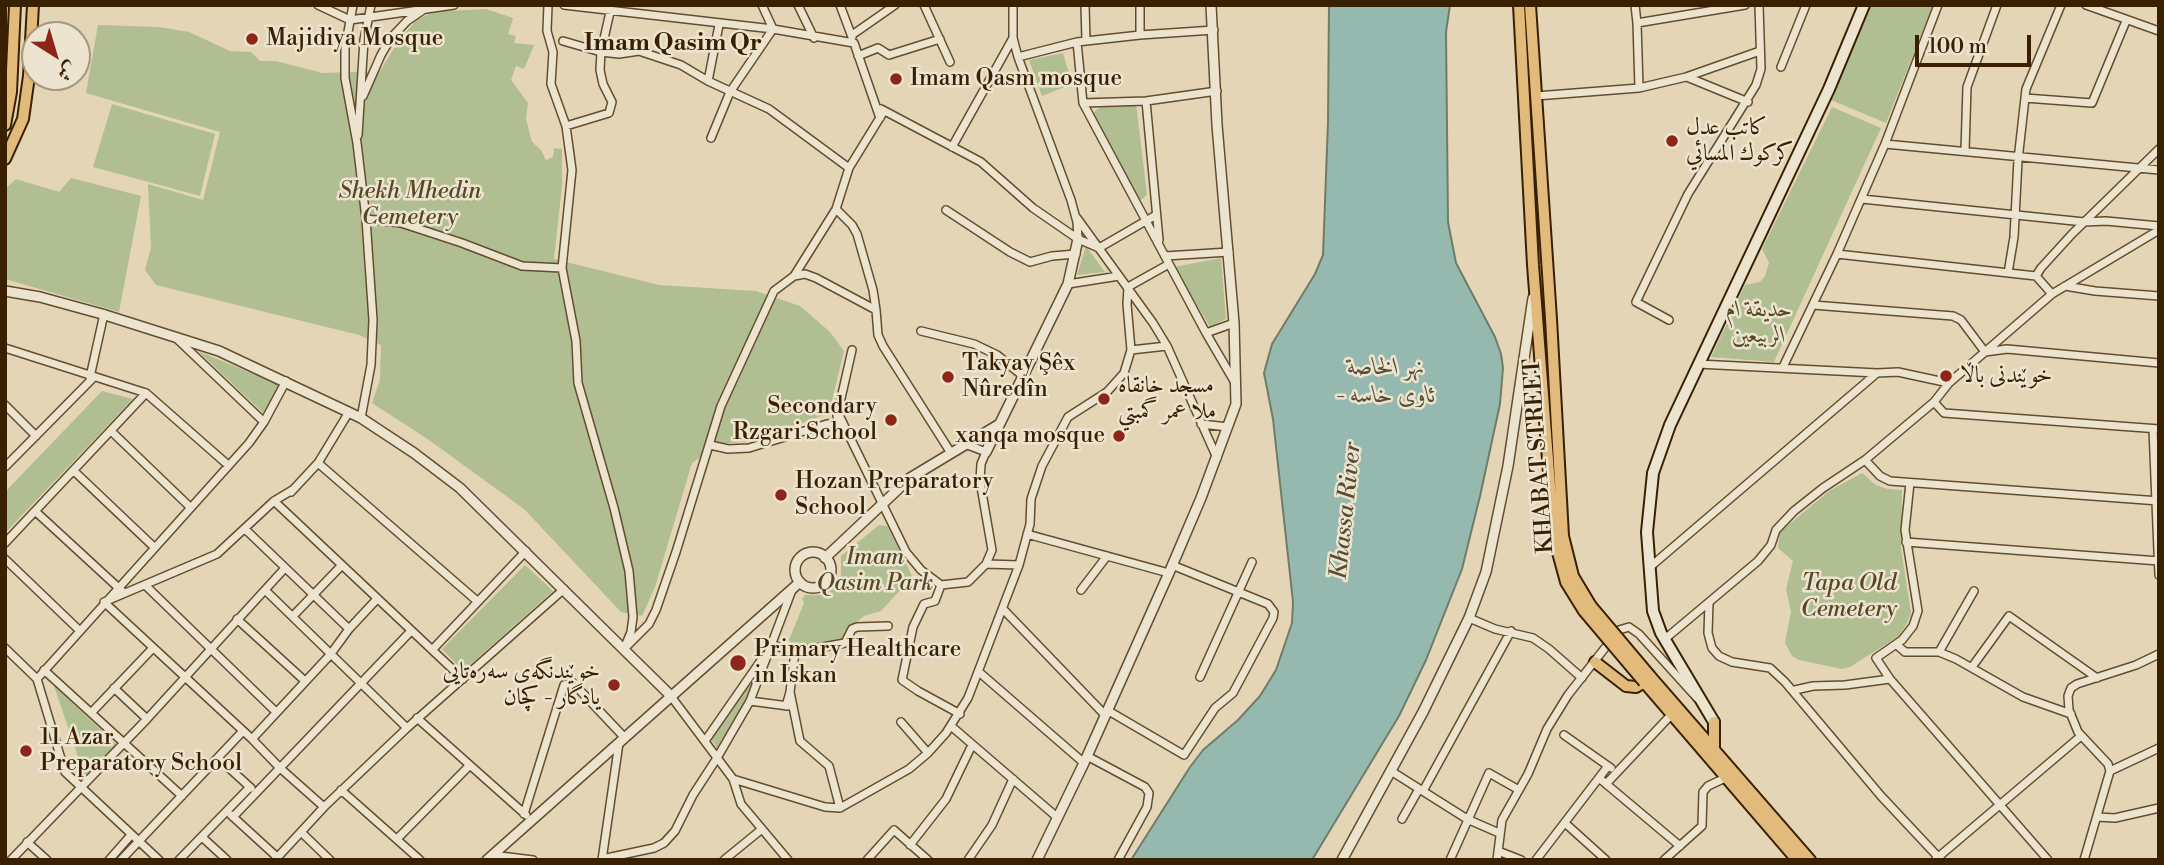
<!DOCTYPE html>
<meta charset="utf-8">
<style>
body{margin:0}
#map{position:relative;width:2164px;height:865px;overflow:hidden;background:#e4d5b7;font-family:"Libre Bodoni",Amiri,serif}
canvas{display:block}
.frame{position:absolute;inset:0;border:7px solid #392000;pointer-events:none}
.north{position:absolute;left:21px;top:21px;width:70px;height:70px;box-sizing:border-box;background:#ede4d0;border:2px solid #a5967d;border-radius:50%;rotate:143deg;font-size:19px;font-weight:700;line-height:28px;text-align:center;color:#392000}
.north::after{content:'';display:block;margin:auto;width:24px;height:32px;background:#8f2418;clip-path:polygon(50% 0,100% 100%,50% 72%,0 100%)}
.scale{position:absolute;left:1915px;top:35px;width:116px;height:32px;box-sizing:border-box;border:4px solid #392000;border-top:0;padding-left:9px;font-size:21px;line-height:24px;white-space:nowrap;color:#392000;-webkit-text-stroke:5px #ede4d0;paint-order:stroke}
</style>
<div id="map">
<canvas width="2164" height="865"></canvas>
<div class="frame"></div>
<div class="north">ش</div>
<div class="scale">100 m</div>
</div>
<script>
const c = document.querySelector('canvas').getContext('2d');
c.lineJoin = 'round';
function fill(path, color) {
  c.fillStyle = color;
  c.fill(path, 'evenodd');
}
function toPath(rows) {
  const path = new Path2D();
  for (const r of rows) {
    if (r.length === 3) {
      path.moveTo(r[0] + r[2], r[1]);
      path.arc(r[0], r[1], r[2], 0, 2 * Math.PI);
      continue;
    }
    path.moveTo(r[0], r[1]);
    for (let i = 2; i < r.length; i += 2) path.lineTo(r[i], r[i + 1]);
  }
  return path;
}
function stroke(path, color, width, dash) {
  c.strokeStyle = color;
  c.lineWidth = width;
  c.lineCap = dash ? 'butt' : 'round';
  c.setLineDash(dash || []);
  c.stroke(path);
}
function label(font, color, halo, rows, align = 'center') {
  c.font = font + ' "Libre Bodoni",Amiri,serif';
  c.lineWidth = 5;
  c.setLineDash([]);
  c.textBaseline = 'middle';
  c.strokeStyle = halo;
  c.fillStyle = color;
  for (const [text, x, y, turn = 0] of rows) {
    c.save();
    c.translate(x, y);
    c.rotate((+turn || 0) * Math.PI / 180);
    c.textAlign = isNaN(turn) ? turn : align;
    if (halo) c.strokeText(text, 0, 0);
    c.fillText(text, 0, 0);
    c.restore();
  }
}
fill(toPath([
 [1869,5,1933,5,1886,123,1831,100],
 [486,9,513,18,508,34,516,36,514,43,534,45,524,69,516,66,511,80,528,103,526,119,532,142,541,150,546,160,553,157,554,148,562,149,562,186,554,259,659,285,756,291,800,306,830,332,844,351,829,413,754,441,719,444,692,463,655,587,642,616,621,612,524,509,429,440,372,403,380,380,381,345,359,335,156,285,145,270,151,247,148,184,203,200,220,132,86,93,98,25,159,27,189,32,230,51,251,52,260,61,276,61,322,73,380,71,396,45,416,20,429,14,445,11],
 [1063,53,1072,84,1042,96,1029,60],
 [1136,103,1147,195,1141,200,1138,199,1093,113,1100,107],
 [112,104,215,134,200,196,93,167],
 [1832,107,1881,128,1774,362,1711,357,1745,285,1760,282,1765,276,1769,263,1762,249],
 [71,178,141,196,119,312,5,279,5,189,16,179,59,192],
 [1086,246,1105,272,1077,275],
 [1221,258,1226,319,1210,327,1174,267],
 [198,351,280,385,263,413],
 [102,391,133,399,5,533,5,492],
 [1862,473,1876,485,1888,489,1902,490,1901,549,1911,613,1907,623,1899,636,1850,667,1842,669,1799,660,1792,656,1785,643,1791,612,1786,589,1793,561,1778,548,1780,532,1829,491],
 [879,525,887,526,904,559,912,576,906,584,881,611,864,616,858,621,851,643,842,646,806,651,792,647,789,640,804,603,802,599,805,595,820,595,834,587,841,575,841,556],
 [525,565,553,591,463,671,442,649],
 [759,666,743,705,717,748,711,739],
 [54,686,116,744,85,777]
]), '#b0be92');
const water = toPath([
 [1329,5,1450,5,1446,32,1448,222,1456,263,1495,337,1501,354,1503,368,1500,404,1480,496,1462,569,1426,660,1399,716,1312,860,1131,860,1190,767,1203,750,1238,720,1260,696,1276,670,1292,623,1293,602,1273,419,1264,373,1272,344,1315,274,1323,255,1328,122,1329,5]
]);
fill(water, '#95b9ae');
stroke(water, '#707c68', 2);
const minor = toPath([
 [318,5,350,20,454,5],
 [353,5,345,48,345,78,357,143,366,219,373,320,371,365,361,418],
 [548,5,547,31,553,52,551,84,566,126,572,170,562,268,576,341,578,383,614,508,629,571,633,617,631,632,624,649],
 [564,5,773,29,854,43,880,118],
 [798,5,814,38],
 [840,5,852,37],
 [924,5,950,62],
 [1013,5,1013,38,1018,57,1071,200,1077,222,1078,239,1099,248,1156,215],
 [1085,5,1086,41,1077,42,1083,103,1206,333,1234,381],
 [1140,5,1140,35,1214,30],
 [1635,5,1637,23,1745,5],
 [2086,5,2159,31],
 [1637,23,1639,88],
 [852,35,895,5],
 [563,41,601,52,619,54,639,51,681,65,708,81,769,109,849,168],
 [1086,41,1140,35],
 [858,56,878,48,889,55,940,39],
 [1018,57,1077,42],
 [1781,67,1806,5],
 [1687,77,1748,102],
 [708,81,719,25],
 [363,96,381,55,391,38,407,21,423,10],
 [1536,96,1639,88,1686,77,1760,51],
 [2025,98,2092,103,2126,21],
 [1146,101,1159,240],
 [1083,103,1146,101,1217,91],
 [881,109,981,162,1033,208,1078,239],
 [884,111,849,168,836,209,794,276,805,274,816,278,876,310,878,335,883,346,951,453],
 [566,126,609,113,612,102,603,84,600,70,601,52,610,12],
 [358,135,364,40,371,5],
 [711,138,730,92,773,29,762,5],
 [1885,144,2159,170],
 [952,147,1013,38],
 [1965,151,1967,87,1997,5],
 [1862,199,2084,222,2106,221,2159,226],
 [836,209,852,225,857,234,873,290,876,310],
 [946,210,1010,252,1030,262,1052,256,1076,254],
 [1077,218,1153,323,1167,346,1217,458],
 [366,219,401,223,462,243,522,266,562,268],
 [1837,254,2036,276],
 [1165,256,1229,252],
 [2008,273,2014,237,2018,160,2026,89,2061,5],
 [1068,284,1119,276],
 [2065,286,2095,291,2159,296],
 [2052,294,2159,230],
 [1813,305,1953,316,1961,320,1985,352,2007,349,2159,363],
 [1669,320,1636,302,1688,194,1756,85,1761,69,1759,5],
 [921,331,974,344,997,355,1023,376],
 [1206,333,1234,323],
 [176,338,264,422],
 [5,348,146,393,228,465],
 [1131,350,1167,346],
 [1698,364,1877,373],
 [1783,367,1837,254,1885,144,1938,5],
 [90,377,104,314],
 [1934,402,1944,413,2159,429],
 [5,405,36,436],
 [838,413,906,552,921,570,941,585,968,582,986,564,992,550,980,481,981,464,986,452,965,444],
 [837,416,852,350],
 [1201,424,1228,427],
 [2153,429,2159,575],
 [111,431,190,507],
 [710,445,728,449,749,448,827,424,842,423],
 [1865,460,1880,476,1890,481,2159,501],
 [318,463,477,601],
 [5,467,94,377],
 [74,471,154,547],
 [294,489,274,501,217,554,104,602,252,739,280,768,324,807],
 [291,492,318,463,349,412],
 [274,501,463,679],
 [35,511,122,591],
 [245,529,349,629],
 [1027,534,1169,573],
 [1906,542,2159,561],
 [5,543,146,393],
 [5,559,80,631],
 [986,564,1019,565],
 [1650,567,1877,373,1898,372,1949,383,2052,294,2036,276,2041,268,2072,234,2159,149],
 [145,585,276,712],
 [941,585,935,601,924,604,913,627,902,680,918,691,960,714],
 [265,590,407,728],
 [1081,590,1107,556],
 [1709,603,1708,633,1712,648,1719,656,1732,662,1770,668,1785,682,1881,796,1941,860],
 [1003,609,1105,715],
 [293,616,342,565],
 [1469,618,1495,629,1533,638,1549,649,1582,678],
 [237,619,305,681],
 [1665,639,1758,561,1771,545,1776,530,1794,511,1823,488,1865,460,1934,402,1949,383],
 [1897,645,1905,652,1939,652,1956,659,2023,697,2071,714],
 [627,646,649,624,656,610,676,552,721,406,774,291,794,276],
 [771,646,773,645,795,652,845,643,852,629,857,627,888,626],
 [5,648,37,679,65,772,159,860],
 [433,649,526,551],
 [1939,652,1974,591],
 [1972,667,2009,616,2097,678],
 [44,670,182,796],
 [979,672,1084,763],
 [1200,677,1252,562],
 [37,679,249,443,264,422,286,381],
 [1890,679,1876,658,1902,640,1913,626,1918,611,1905,530,1910,483],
 [114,688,147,719],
 [1795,690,1813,686,1845,685,1890,679,2048,860],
 [790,692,800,741,829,766,840,808],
 [670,695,733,779,741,804,788,860],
 [750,701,788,706],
 [786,706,790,692,795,652],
 [1107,710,1184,755,1215,708,1233,693,1273,618,1274,612,1268,604,1172,565],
 [91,713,153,648],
 [417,718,526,815],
 [901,722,928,753],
 [951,726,1058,818],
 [1564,735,1611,768],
 [252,739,330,655,349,629,377,599],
 [705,741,764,656],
 [1087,756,1145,787,1149,793,1147,807,1118,860],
 [218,758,251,788],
 [1391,771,1467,819,1499,833],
 [2110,771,2159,748],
 [1599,778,1680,846],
 [733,779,825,807,840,808,909,769,928,753,946,733,968,698,1019,565,1030,524,1031,499,1042,466,1068,417,1107,392,1124,373,1131,350,1127,304,1128,287,1169,264],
 [1606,784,1671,715],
 [341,790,420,860],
 [1423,791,1511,631],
 [524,814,564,685,573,683,624,737],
 [231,815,277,857],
 [233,817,411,631],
 [2097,817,2115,818,2159,808],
 [1402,819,1419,789],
 [1565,823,1606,860],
 [301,832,330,860],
 [202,837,227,860],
 [397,839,469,766],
 [27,842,47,860],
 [910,845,946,799,972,745],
 [1498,851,1521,860],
 [492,855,533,860],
 [602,859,654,848,664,843,675,831,693,795,717,758,750,701,792,590],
 [1936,859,2081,736],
 [11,860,147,719,285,568],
 [109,860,131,835],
 [121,860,243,731],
 [179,860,250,787],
 [275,860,324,807,407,728,564,589],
 [602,860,619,743],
 [724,860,762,829],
 [867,860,894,830,928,860],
 [968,860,992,825,1013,779],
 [1450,860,1489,773,1519,790],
 [1497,860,1502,820,1528,774,1547,729,1568,695,1619,630,1629,627,1639,634,1697,698],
 [1536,860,1608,766],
 [1664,860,1702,826,1703,792,1708,786,1725,778],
 [2084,860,2110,771,2108,764,2078,732,2069,710,2068,696,2071,688,2077,684,2136,665,2159,654]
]);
const tertiary = toPath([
 [5,291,40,297,102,314,219,351,361,418,414,453,460,488,670,695],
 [986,452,1068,284,1078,239],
 [813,570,18],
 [825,558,910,478,998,425],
 [487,860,800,582],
 [1037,860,1084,763,1169,573,1201,498,1236,404,1234,323,1217,125,1211,5],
 [1342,860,1423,712,1469,618,1486,572,1508,466,1533,298]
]);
const secondary = toPath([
 [1714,722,1661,633,1653,611,1647,532,1653,473,1670,425,1829,89,1864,5]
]);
const primary = toPath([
 [1519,5,1533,265,1554,538,1566,582,1584,611],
 [1530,5,1551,319,1563,536,1573,576,1591,606],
 [5,125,11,92,15,5],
 [5,159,23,119,29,76,33,5],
 [1595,662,1626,686,1636,687,1644,682,1797,860],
 [1650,676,1810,860],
 [1714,750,1714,722]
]);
stroke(minor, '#644d2e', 10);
stroke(tertiary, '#644d2e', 12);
stroke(secondary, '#392000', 14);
stroke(primary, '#392000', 14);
stroke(minor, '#ede4d0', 7);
stroke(tertiary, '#ede4d0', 9);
stroke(secondary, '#ede4d0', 10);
stroke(primary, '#e2ba7c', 10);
const primaryBridge = toPath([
 [1591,606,1650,676],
 [1584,611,1644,682]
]);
stroke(primaryBridge, '#392000', 14, []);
stroke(primaryBridge, '#e2ba7c', 10);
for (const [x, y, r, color] of [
 [252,39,7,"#8f2418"],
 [896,79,7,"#8f2418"],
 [1672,141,7,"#8f2418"],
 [1946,376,7,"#8f2418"],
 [948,377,7,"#8f2418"],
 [1104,399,7,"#8f2418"],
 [891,420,7,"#8f2418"],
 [1119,436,7,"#8f2418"],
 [781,495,7,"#8f2418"],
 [738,663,9,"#8f2418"],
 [614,685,7,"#8f2418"],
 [26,751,7,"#8f2418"]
]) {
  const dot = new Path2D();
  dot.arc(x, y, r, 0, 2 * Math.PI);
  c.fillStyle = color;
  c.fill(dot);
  stroke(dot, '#ede4d0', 2.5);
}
label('23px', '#392000', '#ede4d0', [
 ["Majidiya Mosque",266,39],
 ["Imam Qasm mosque",910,79],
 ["كاتب عدل",1686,128],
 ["كركوك المسائي",1686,154],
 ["Takyay Şêx",962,364],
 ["Nûredîn",962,390],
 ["خوێندنی باڵا",1960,376],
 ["مسجد خانقاه",1118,386],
 ["ملا عمر گمبتي",1118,412],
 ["Secondary",877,407,"right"],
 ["Rzgari School",877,433,"right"],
 ["xanqa mosque",1105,436,"right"],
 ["Hozan Preparatory",795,482],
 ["School",795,508],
 ["Primary Healthcare",754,650],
 ["in Iskan",754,676],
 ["خوێندنگەی سەرەتایی",600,672,"right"],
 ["یادگار - کچان",600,698,"right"],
 ["11 Azar",40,738],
 ["Preparatory School",40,764]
], 'left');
label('italic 23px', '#574824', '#ede4d0', [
 ["Shekh Mhedin",410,192],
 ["Cemetery",410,218],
 ["حديقة ام",1759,310],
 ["الربيعين",1759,336],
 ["Imam",875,558],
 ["Qasim Park",875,584],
 ["Tapa Old",1849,584],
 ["Cemetery",1849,610]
]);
label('23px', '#392000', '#ede4d0', [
 ["KHABAT STREET",1540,456,-94]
]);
label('bold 24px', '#392000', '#ede4d0', [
 ["Imam Qasim Qr",673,44]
]);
label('italic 24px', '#554e34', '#ede4d0', [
 ["نهر الخاصة",1386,368],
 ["- ئاوی خاسە",1386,396],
 ["Khassa River",1347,511,-84]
]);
</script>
